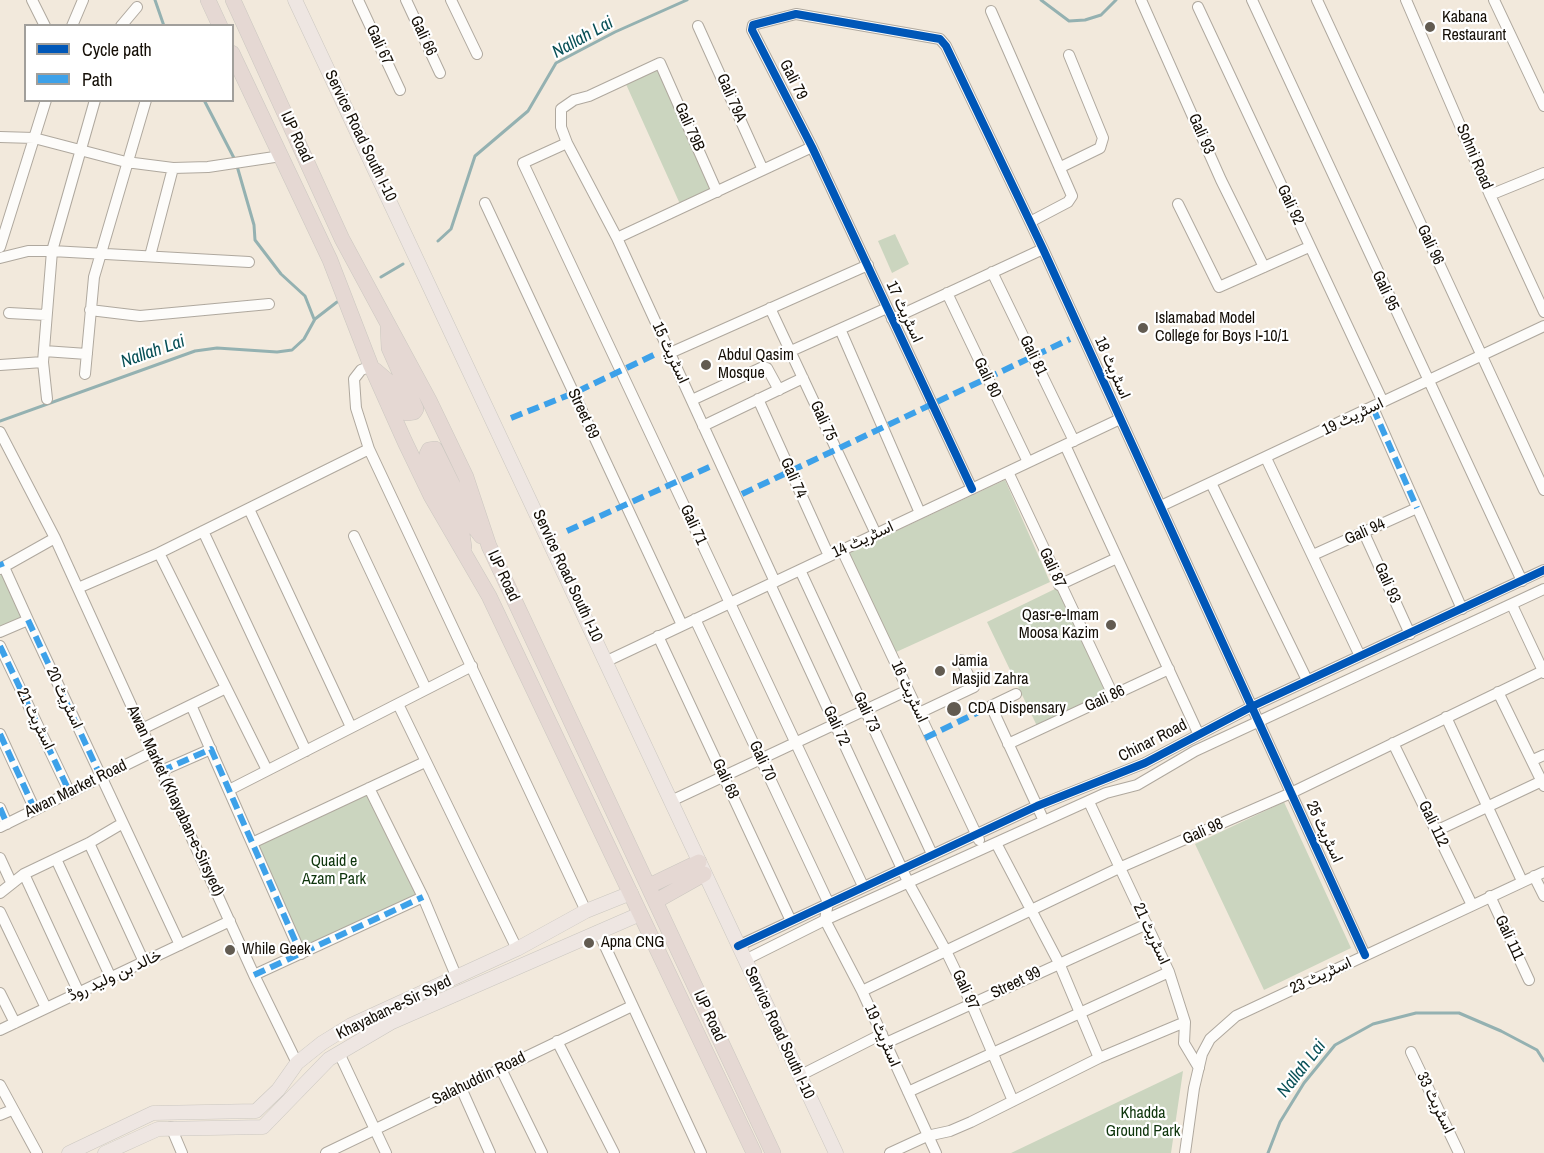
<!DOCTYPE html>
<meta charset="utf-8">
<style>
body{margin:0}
#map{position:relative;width:1544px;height:1153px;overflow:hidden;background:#f2e9dc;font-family:"Archivo Narrow",sans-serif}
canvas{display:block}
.legend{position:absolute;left:24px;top:24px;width:210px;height:78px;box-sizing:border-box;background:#fff;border:2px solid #a19f9b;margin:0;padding:8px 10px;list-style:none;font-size:18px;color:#140e06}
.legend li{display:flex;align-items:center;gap:12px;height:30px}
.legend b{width:30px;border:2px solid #a19f9b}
</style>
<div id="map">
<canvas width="1544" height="1153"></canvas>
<ul class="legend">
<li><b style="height:8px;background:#0057b8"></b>Cycle path</li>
<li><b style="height:8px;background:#3da1e9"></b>Path</li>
</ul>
</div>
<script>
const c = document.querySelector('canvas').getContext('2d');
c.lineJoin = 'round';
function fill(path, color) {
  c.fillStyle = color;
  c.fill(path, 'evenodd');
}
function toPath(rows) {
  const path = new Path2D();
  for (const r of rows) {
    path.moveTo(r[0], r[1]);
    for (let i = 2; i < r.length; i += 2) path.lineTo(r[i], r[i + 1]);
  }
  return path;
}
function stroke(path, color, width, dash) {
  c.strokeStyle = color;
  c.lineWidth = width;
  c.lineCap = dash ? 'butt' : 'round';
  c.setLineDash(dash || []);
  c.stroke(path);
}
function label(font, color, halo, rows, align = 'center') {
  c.font = font + ' "Archivo Narrow",Vazirmatn,sans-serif';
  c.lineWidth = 4.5;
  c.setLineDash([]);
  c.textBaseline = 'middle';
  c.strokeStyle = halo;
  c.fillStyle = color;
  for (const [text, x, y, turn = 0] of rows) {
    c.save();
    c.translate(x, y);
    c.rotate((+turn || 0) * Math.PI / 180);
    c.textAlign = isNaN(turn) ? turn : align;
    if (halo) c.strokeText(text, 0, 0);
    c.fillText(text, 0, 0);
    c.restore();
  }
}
fill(toPath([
 [657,67,712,189,680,204,625,82],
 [895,234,909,264,892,273,878,241],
 [1005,480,1050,582,894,653,845,555],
 [3,572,25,619,0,630,0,573],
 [1057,588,1107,693,1037,726,987,622],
 [369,788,423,897,301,954,252,843],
 [1284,802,1351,948,1264,990,1195,844],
 [1183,1071,1171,1153,1011,1153]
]), '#cbd5bf');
stroke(toPath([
 [155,0,164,26],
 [1041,0,1069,21,1085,20,1101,15,1116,0],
 [204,100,235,160],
 [237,166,254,225,255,240,281,274,305,296,314,319],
 [438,241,451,229,475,156,528,111,556,63,615,32,687,0],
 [381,277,403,264],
 [0,421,195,351,217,348,277,352,292,350,304,339,315,319,337,302],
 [1268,1153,1280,1122,1304,1083,1335,1045,1373,1024,1416,1013,1459,1013,1501,1031,1537,1050,1544,1061]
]), '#94b1b1', 3);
const minor = toPath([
 [32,0,45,26],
 [358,0,400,90],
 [406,0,440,73],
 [451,0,477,54],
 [1141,0,1221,180,1264,267],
 [1252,0,1522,581],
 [1317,0,1544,490],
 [1406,0,1490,195,1544,312],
 [1494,0,1544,106],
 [1198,7,1383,402],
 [991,11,1072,196,1068,202,1030,222],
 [72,26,83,0],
 [121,26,137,7],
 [698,26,763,170],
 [0,137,34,138,126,162,173,168,208,167,281,156],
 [567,143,523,163,863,886],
 [1061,167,1100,148,1103,138,1069,55],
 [717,192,660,63,589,96,574,100,561,109,561,127,567,143,617,238,775,582],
 [1490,195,1544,173],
 [485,203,682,625],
 [1178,204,1219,287,1309,247],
 [617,238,812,147],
 [0,247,46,100],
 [150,256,173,168],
 [0,258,28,251,52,251,249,262],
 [992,272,1074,441],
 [947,293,1028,462],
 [770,308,876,534],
 [90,310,140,316,269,304],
 [9,313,46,315],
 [892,319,1043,249],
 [840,329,920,513],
 [44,351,87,354],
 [791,351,887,308],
 [670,353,868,265],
 [0,365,43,362],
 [371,366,361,370,354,379,356,408,369,449,586,911],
 [85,374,94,277,146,100],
 [47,399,43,362,52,251,95,100],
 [758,399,829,556],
 [692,400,763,367,767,368,779,390],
 [1373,408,1462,609],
 [703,426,803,378],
 [0,432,55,538,254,975,297,1063],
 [1065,445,1198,733],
 [1266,458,1360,656],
 [1008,472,1113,695],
 [1211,483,1307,680],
 [972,489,812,147,752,30,753,25,796,14,940,39,946,46,1043,249,1365,955],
 [1161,506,1544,326],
 [249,509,351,727],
 [203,531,306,751],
 [1364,533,1410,634],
 [354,536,426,689],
 [842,550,979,840],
 [159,553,267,770],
 [1313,555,1417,508],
 [0,569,55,538],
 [800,570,932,854],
 [770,584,909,884,946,951,972,1005,1013,1101],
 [1059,585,1117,558],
 [78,588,159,553,369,449],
 [1512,605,1544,673],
 [695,619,828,902,825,920,862,991,936,1153],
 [28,620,180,945],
 [0,632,28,620,4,567],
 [658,636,791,921],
 [0,646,70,793],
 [607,661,1120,419],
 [1498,692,1544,786],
 [1016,694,991,706,1044,821],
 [398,704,517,949],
 [191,705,301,954],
 [919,713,974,687,961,660],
 [1446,717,1522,881],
 [142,729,226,688],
 [0,734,35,810],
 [1393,743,1472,905],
 [1008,744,1169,669],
 [1533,760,1544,755],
 [161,771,211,749],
 [369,788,423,897,457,978],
 [229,790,472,666],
 [671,801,908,690],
 [1089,802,1169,972,1185,1022,1184,1043,1199,1068],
 [0,808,7,824],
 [0,827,152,752],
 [1436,831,1542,781],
 [89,843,144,962],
 [252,843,425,762],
 [996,843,1059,963,1099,1058],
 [0,858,11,882],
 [56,859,111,978],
 [24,874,79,993],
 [1534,876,1544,896],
 [0,893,24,874,89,843,123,823],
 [1490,896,1529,980],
 [0,912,46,1008],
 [598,931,701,1153],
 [738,946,1037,806,1145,763,1253,706,1544,570],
 [745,960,825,920,1106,793,1137,785,1195,751,1544,589],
 [254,975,423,897],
 [862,991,1119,868,1291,793,1543,671],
 [0,993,15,1023],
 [0,1030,230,921],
 [557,1041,614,1153],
 [886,1043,1147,924],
 [1411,1052,1459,1153],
 [339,1053,386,1153],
 [501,1069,542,1153],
 [799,1076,882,1034],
 [0,1085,37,1153],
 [461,1088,490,1153],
 [908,1092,1169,972],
 [0,1115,12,1110],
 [171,1127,182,1153],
 [326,1153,632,1006],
 [890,1153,927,1136,950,1131,971,1122,1099,1058,1185,1022],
 [1185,1153,1194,1088,1202,1054,1210,1039,1236,1016,1544,872]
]);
const major = toPath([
 [295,0,836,1153],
 [69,1153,153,1113,256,1111,278,1090,297,1063,322,1043,351,1025,517,949,586,911,631,893],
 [105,1153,158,1129,263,1127,329,1059,392,1022,640,914]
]);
const highway = toPath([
 [208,0,220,26],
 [233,0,342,239,429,400,466,477,489,546,773,1153],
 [232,53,330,260,371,366,405,442,431,496,489,596,754,1153],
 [375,370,395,387,407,413,414,412,416,409,389,348,388,328],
 [464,547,461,527,427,454,429,450,435,449,472,524,481,536],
 [649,886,699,862],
 [656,901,704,874]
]);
stroke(minor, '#afa89e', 12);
stroke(major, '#cbc7c0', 15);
stroke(highway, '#cbc7c0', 16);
stroke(minor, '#fdfcfa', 10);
stroke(major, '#eee6e2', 14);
stroke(highway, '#e5d8d3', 15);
stroke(toPath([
 [1373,408,1417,508],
 [511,418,574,393,658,353],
 [742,494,1070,339],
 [567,531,714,465],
 [0,562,2,567],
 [28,620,101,777],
 [0,646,70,793],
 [0,734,35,810],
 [925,738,991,706],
 [161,771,211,749,301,954],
 [0,808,7,824],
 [254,975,423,897]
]), '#3da1e9', 6, [12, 6]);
stroke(toPath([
 [972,489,812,147,752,30,753,25,796,14,940,39,946,46,1043,249,1365,955],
 [738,946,1037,806,1145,763,1253,706,1544,570]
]), '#0057b8', 8);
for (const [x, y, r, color] of [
 [1430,27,6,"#625b51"],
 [1143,328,6,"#625b51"],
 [706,365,6,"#625b51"],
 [1111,625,6,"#625b51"],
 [940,671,6,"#625b51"],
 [954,709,8,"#625b51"],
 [589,943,6,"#625b51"],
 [230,950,6,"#625b51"]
]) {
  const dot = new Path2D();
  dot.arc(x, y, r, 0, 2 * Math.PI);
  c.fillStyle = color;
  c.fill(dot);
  stroke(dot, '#fff', 2);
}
label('16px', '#140e06', '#fff', [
 ["Kabana",1442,18],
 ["Restaurant",1442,36],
 ["Islamabad Model",1155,319],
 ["College for Boys I-10/1",1155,337],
 ["Abdul Qasim",718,356],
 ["Mosque",718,374],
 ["Qasr-e-Imam",1099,616,"right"],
 ["Moosa Kazim",1099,634,"right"],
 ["Jamia",952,662],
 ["Masjid Zahra",952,680],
 ["CDA Dispensary",968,709],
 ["Apna CNG",601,943],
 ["While Geek",242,950]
], 'left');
label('16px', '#140e06', '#fff', [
 ["Gali 66",423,36,65],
 ["Gali 67",379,45,65],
 ["Gali 79",793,80,63],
 ["Gali 79A",731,98,66],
 ["Gali 79B",689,127,66],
 ["Gali 93",1201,134,66],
 ["Service Road South I-10",360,136,64],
 ["IJP Road",296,137,65],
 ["Sohni Road",1474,157,67],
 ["Gali 92",1290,205,65],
 ["Gali 96",1430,245,65],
 ["Gali 95",1385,291,65],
 ["اسٹریٹ 17",904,312,65],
 ["اسٹریٹ 15",670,353,65],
 ["Gali 81",1033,356,64],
 ["اسٹریٹ 18",1112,368,66],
 ["Gali 80",987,378,64],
 ["Street 69",583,414,65],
 ["اسٹریٹ 19",1353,417,-26],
 ["Gali 75",823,421,65],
 ["Gali 74",793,478,66],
 ["Gali 71",693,525,65],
 ["Gali 94",1365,532,-24],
 ["اسٹریٹ 14",863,540,-25],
 ["Gali 87",1052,568,65],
 ["IJP Road",503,576,65],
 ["Service Road South I-10",567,576,65],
 ["Gali 93",1387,583,66],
 ["اسٹریٹ 16",909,692,65],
 ["اسٹریٹ 20",64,698,65],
 ["Gali 86",1105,699,-25],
 ["Gali 73",866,712,65],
 ["اسٹریٹ 21",35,719,64],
 ["Gali 72",836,726,65],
 ["Chinar Road",1153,741,-27],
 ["Gali 70",762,761,65],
 ["Gali 68",725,779,65],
 ["Awan Market Road",76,789,-26],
 ["Awan Market (Khayaban-e-Sirsyed)",175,801,65],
 ["Gali 112",1433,824,64],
 ["Gali 98",1203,832,-24],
 ["اسٹریٹ 25",1324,832,65],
 ["اسٹریٹ 21",1151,934,65],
 ["Gali 111",1509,938,65],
 ["خالد بن ولید روڈ",115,976,-25],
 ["اسٹریٹ 23",1321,976,-25],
 ["Street 99",1016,983,-26],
 ["Gali 97",965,990,65],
 ["Khayaban-e-Sir Syed",394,1008,-26],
 ["IJP Road",709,1016,65],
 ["Service Road South I-10",779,1033,65],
 ["اسٹریٹ 19",882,1036,66],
 ["Salahuddin Road",479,1079,-26],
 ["اسٹریٹ 33",1435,1103,64]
]);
label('16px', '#0e350c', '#fff', [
 ["Quaid e",334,862],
 ["Azam Park",334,880],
 ["Khadda",1143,1114],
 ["Ground Park",1143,1132]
]);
label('italic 18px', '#074f56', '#fff', [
 ["Nallah Lai",583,38,-29],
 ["Nallah Lai",153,352,-19],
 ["Nallah Lai",1302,1069,-52]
]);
</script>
